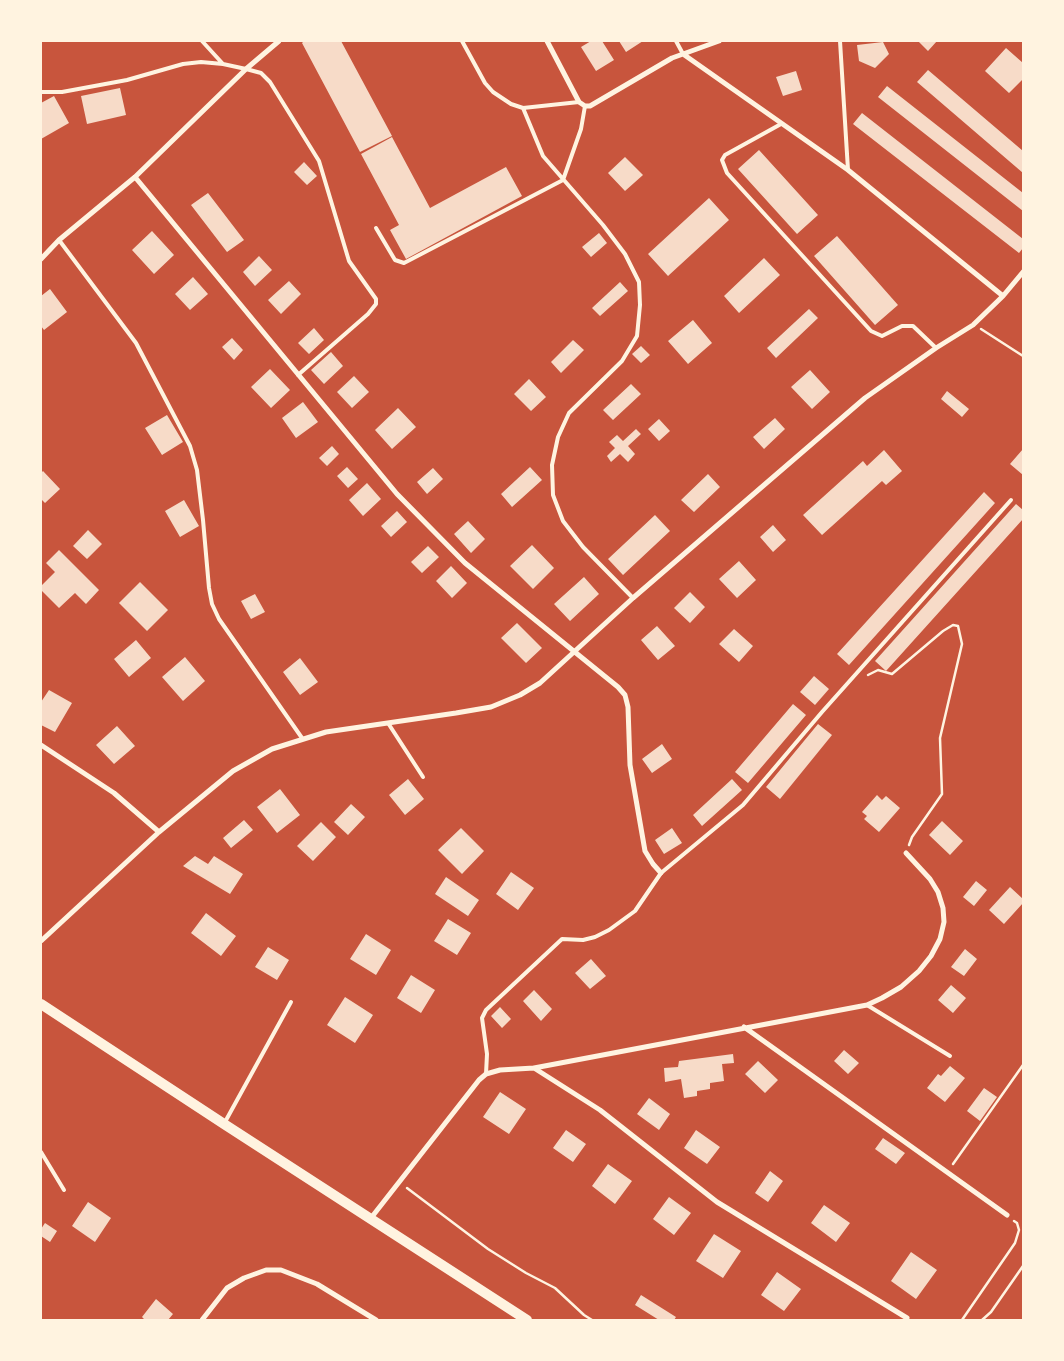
<!DOCTYPE html>
<style>
body{margin:0}
#map{position:relative;width:1064px;height:1361px;overflow:hidden;background:#c8553d;font-family:Inter,sans-serif}
canvas{display:block}
.frame{position:absolute;inset:0;border:42px solid #fff3e0;pointer-events:none}
</style>
<div id="map">
<canvas width="1064" height="1361"></canvas>
<div class="frame"></div>
</div>
<script>
const c = document.querySelector('canvas').getContext('2d');
c.lineJoin = 'round';
function fill(path, color) {
  c.fillStyle = color;
  c.fill(path, 'evenodd');
}
function toPath(rows) {
  const path = new Path2D();
  for (const r of rows) {
    path.moveTo(r[0], r[1]);
    for (let i = 2; i < r.length; i += 2) path.lineTo(r[i], r[i + 1]);
  }
  return path;
}
function stroke(path, color, width, dash) {
  c.strokeStyle = color;
  c.lineWidth = width;
  c.lineCap = dash ? 'butt' : 'round';
  c.setLineDash(dash || []);
  c.stroke(path);
}
fill(toPath([
 [304,41,341,41,392,136,360,152,302,43],
 [591,41,602,41,614,60,596,71,581,47],
 [619,41,643,41,626,52],
 [918,41,937,41,928,51],
 [883,42,889,54,875,68,859,61,857,45],
 [1006,48,1023,63,1023,79,1009,93,985,71],
 [928,70,1023,151,1023,173,917,82],
 [796,71,802,90,783,96,776,77],
 [887,86,1023,193,1023,211,878,97],
 [120,88,126,115,87,124,81,96],
 [54,96,69,123,41,139,41,103],
 [862,113,1023,239,1023,248,1019,253,853,124],
 [392,137,430,208,506,167,522,196,406,259,390,230,399,225,361,154],
 [759,150,818,215,797,234,738,169],
 [625,157,643,175,625,191,608,173],
 [304,162,317,176,307,185,294,172],
 [208,193,244,240,227,252,191,205],
 [709,198,729,220,668,276,648,254],
 [152,231,174,255,154,274,132,250],
 [599,233,607,243,591,257,582,247],
 [837,236,898,305,875,325,814,256],
 [259,256,272,270,255,286,243,272],
 [764,258,780,275,739,313,724,296],
 [193,277,208,294,190,310,175,294],
 [289,281,301,294,281,314,268,300],
 [620,282,628,291,600,316,592,308],
 [50,289,67,312,44,330,41,326,41,296],
 [809,309,818,318,776,358,767,348],
 [693,320,712,343,688,364,668,341],
 [314,328,324,340,309,354,298,343],
 [232,338,243,350,234,360,222,347],
 [573,340,584,350,561,373,551,362],
 [641,346,650,355,641,363,632,354],
 [331,352,343,366,324,384,311,370],
 [270,369,290,390,271,408,251,387],
 [810,370,830,392,812,409,791,387],
 [354,376,369,392,352,408,337,392],
 [529,379,546,397,531,411,514,394],
 [631,384,641,394,613,420,603,410],
 [947,391,969,409,962,417,941,399],
 [303,402,318,422,296,438,282,418],
 [398,408,416,427,392,449,375,430],
 [167,415,183,442,162,455,145,428],
 [775,418,785,429,764,449,753,437],
 [659,419,670,431,659,441,648,429],
 [636,429,641,434,628,446,635,454,628,462,620,454,611,462,607,456,615,448,609,442,617,435,623,441],
 [332,446,339,454,327,466,319,458],
 [1023,449,1023,475,1010,464],
 [884,450,902,471,886,485,882,481,822,535,803,515,863,461,867,466],
 [347,467,358,479,348,488,337,476],
 [530,467,542,480,512,507,501,494],
 [433,468,443,479,427,494,417,482],
 [43,471,60,489,45,503,41,499,41,473],
 [708,474,720,487,694,512,681,500],
 [367,483,381,499,363,516,349,500],
 [984,492,995,503,849,665,837,654],
 [184,500,199,526,180,537,165,511],
 [1016,504,1023,510,1023,519,886,671,875,661],
 [397,511,407,522,391,537,381,526],
 [655,515,670,531,623,575,608,559],
 [468,521,485,539,471,553,454,534],
 [773,525,786,540,773,552,760,537],
 [88,530,102,544,87,559,73,546],
 [532,545,554,568,533,589,510,566],
 [428,546,439,557,422,573,411,562],
 [59,550,99,590,86,604,75,593,59,608,41,590,41,586,55,572,46,563],
 [739,561,756,580,737,598,719,579],
 [451,566,467,583,452,598,436,581],
 [584,577,599,594,570,621,554,604],
 [140,582,168,610,147,631,119,603],
 [690,592,705,607,690,623,674,608],
 [255,594,265,612,251,619,241,601],
 [517,623,542,648,526,663,501,638],
 [657,626,675,646,658,660,641,640],
 [734,629,753,646,739,662,719,644],
 [136,640,151,658,129,677,114,659],
 [185,657,205,681,183,701,162,677],
 [300,658,318,682,300,695,283,672],
 [814,676,829,689,815,705,800,692],
 [49,690,72,703,55,732,41,725,41,702],
 [793,704,806,715,748,783,735,772],
 [818,724,832,735,780,799,766,787],
 [117,726,135,746,114,764,96,745],
 [662,744,672,759,652,773,642,759],
 [408,779,424,799,405,815,389,795],
 [732,779,742,790,702,826,693,815],
 [280,789,300,815,277,833,257,807],
 [877,795,882,800,886,796,900,808,879,832,864,819,867,816,862,812],
 [351,804,365,817,348,835,334,822],
 [244,820,253,830,231,848,223,838],
 [942,821,963,841,950,855,929,835],
 [321,822,336,837,313,861,297,846],
 [461,828,484,851,462,874,438,850],
 [672,828,682,843,664,854,655,840],
 [195,856,208,864,214,856,243,874,230,894,183,866],
 [511,872,534,888,518,910,496,894],
 [446,877,479,900,468,916,435,894],
 [976,881,987,890,974,906,963,897],
 [1010,887,1023,899,1023,903,1004,924,989,910],
 [206,913,236,936,221,956,191,933],
 [448,919,471,933,457,955,434,941],
 [366,934,391,950,376,975,350,959],
 [268,947,289,960,277,980,255,967],
 [965,949,977,959,964,976,951,967],
 [591,959,606,976,590,989,575,973],
 [411,975,435,990,421,1013,397,998],
 [951,985,966,998,953,1013,938,1000],
 [534,990,552,1009,541,1021,523,1001],
 [345,997,373,1015,355,1043,327,1025],
 [500,1007,511,1019,502,1028,491,1016],
 [844,1050,859,1063,848,1074,834,1061],
 [733,1054,734,1063,722,1064,724,1081,710,1083,710,1089,697,1091,697,1096,684,1098,681,1079,665,1082,664,1068,678,1067,679,1061],
 [758,1061,778,1080,765,1093,745,1074],
 [950,1066,965,1078,945,1102,927,1088,938,1074,941,1076],
 [984,1088,997,1097,980,1121,967,1111],
 [500,1092,526,1109,509,1134,483,1117],
 [649,1098,670,1114,659,1130,637,1114],
 [566,1130,586,1144,573,1162,553,1148],
 [696,1130,720,1147,707,1164,684,1148],
 [883,1138,905,1153,896,1164,875,1149],
 [608,1164,632,1181,615,1204,592,1186],
 [770,1171,783,1181,768,1202,755,1193],
 [669,1197,691,1213,674,1235,653,1219],
 [88,1202,111,1218,95,1242,72,1226],
 [824,1205,850,1223,836,1242,811,1223],
 [45,1223,57,1231,50,1242,41,1236,41,1229],
 [714,1234,741,1251,723,1278,696,1261],
 [911,1252,937,1270,916,1299,891,1281],
 [777,1272,801,1289,784,1311,761,1295],
 [641,1295,676,1317,674,1320,659,1320,635,1305],
 [156,1299,173,1314,168,1320,145,1320,142,1317]
]), '#f7dbc8');
stroke(toPath([
 [981,329,1023,356],
 [868,675,878,670,892,674,943,631,953,625,958,626,962,644,940,738,942,794,912,837,909,845],
 [953,1164,1023,1065],
 [407,1188,488,1249,526,1273,555,1288,584,1315,592,1320],
 [962,1320,1015,1243,1019,1230,1017,1223,1014,1221],
 [982,1320,991,1312,1023,1266]
]), '#fff3e0', 2.5);
stroke(toPath([
 [202,41,223,64],
 [462,41,485,83,493,92,511,104,523,108,543,156,603,225,625,254,639,282,640,305,637,336,622,361,569,413,558,437,552,465,553,495,563,521,583,547,633,598],
 [676,41,683,54],
 [840,41,848,170],
 [41,92,62,92,127,80,183,64,201,62,223,64,246,69,261,73,270,82,319,161,349,261,376,299,376,304,368,314,298,375],
 [523,108,579,102],
 [781,124,725,155,722,160,727,173,871,331,882,336,902,326,913,326,936,348],
 [376,228,395,260,404,263,563,180,581,129,585,106],
 [59,240,136,343,190,446,197,470,203,520,209,588,212,604,219,619,302,738],
 [388,723,423,777],
 [867,1005,950,1056],
 [486,1074,487,1054,482,1018,486,1010,562,939,583,940,595,937,609,930,635,911,661,873,743,805,822,712,1011,500],
 [225,1122,291,1002],
 [41,1152,64,1190]
]), '#fff3e0', 4);
stroke(toPath([
 [547,41,579,102,585,106,590,106,672,58,719,41],
 [683,54,848,170,1003,296],
 [135,177,397,494,465,563,618,687,625,695,628,707,630,765,645,851,653,864,661,873],
 [41,259,59,240,135,177,246,69,279,41],
 [41,745,114,793,159,832],
 [41,941,159,832,233,771,272,749,326,732,456,713,491,707,520,695,540,683,633,598,865,398,936,348,973,325,1003,296,1023,272],
 [744,1027,1007,1215],
 [534,1068,867,1005,882,998,901,987,919,971,931,956,940,939,944,922,943,908,938,892,930,879,906,853],
 [371,1218,479,1080,486,1074,500,1070,534,1068,600,1110,717,1202,907,1318],
 [202,1320,227,1288,244,1278,266,1270,281,1270,317,1284,376,1320]
]), '#fff3e0', 5);
stroke(toPath([
 [41,1004,224,1124,527,1320]
]), '#fff3e0', 10);
</script>
